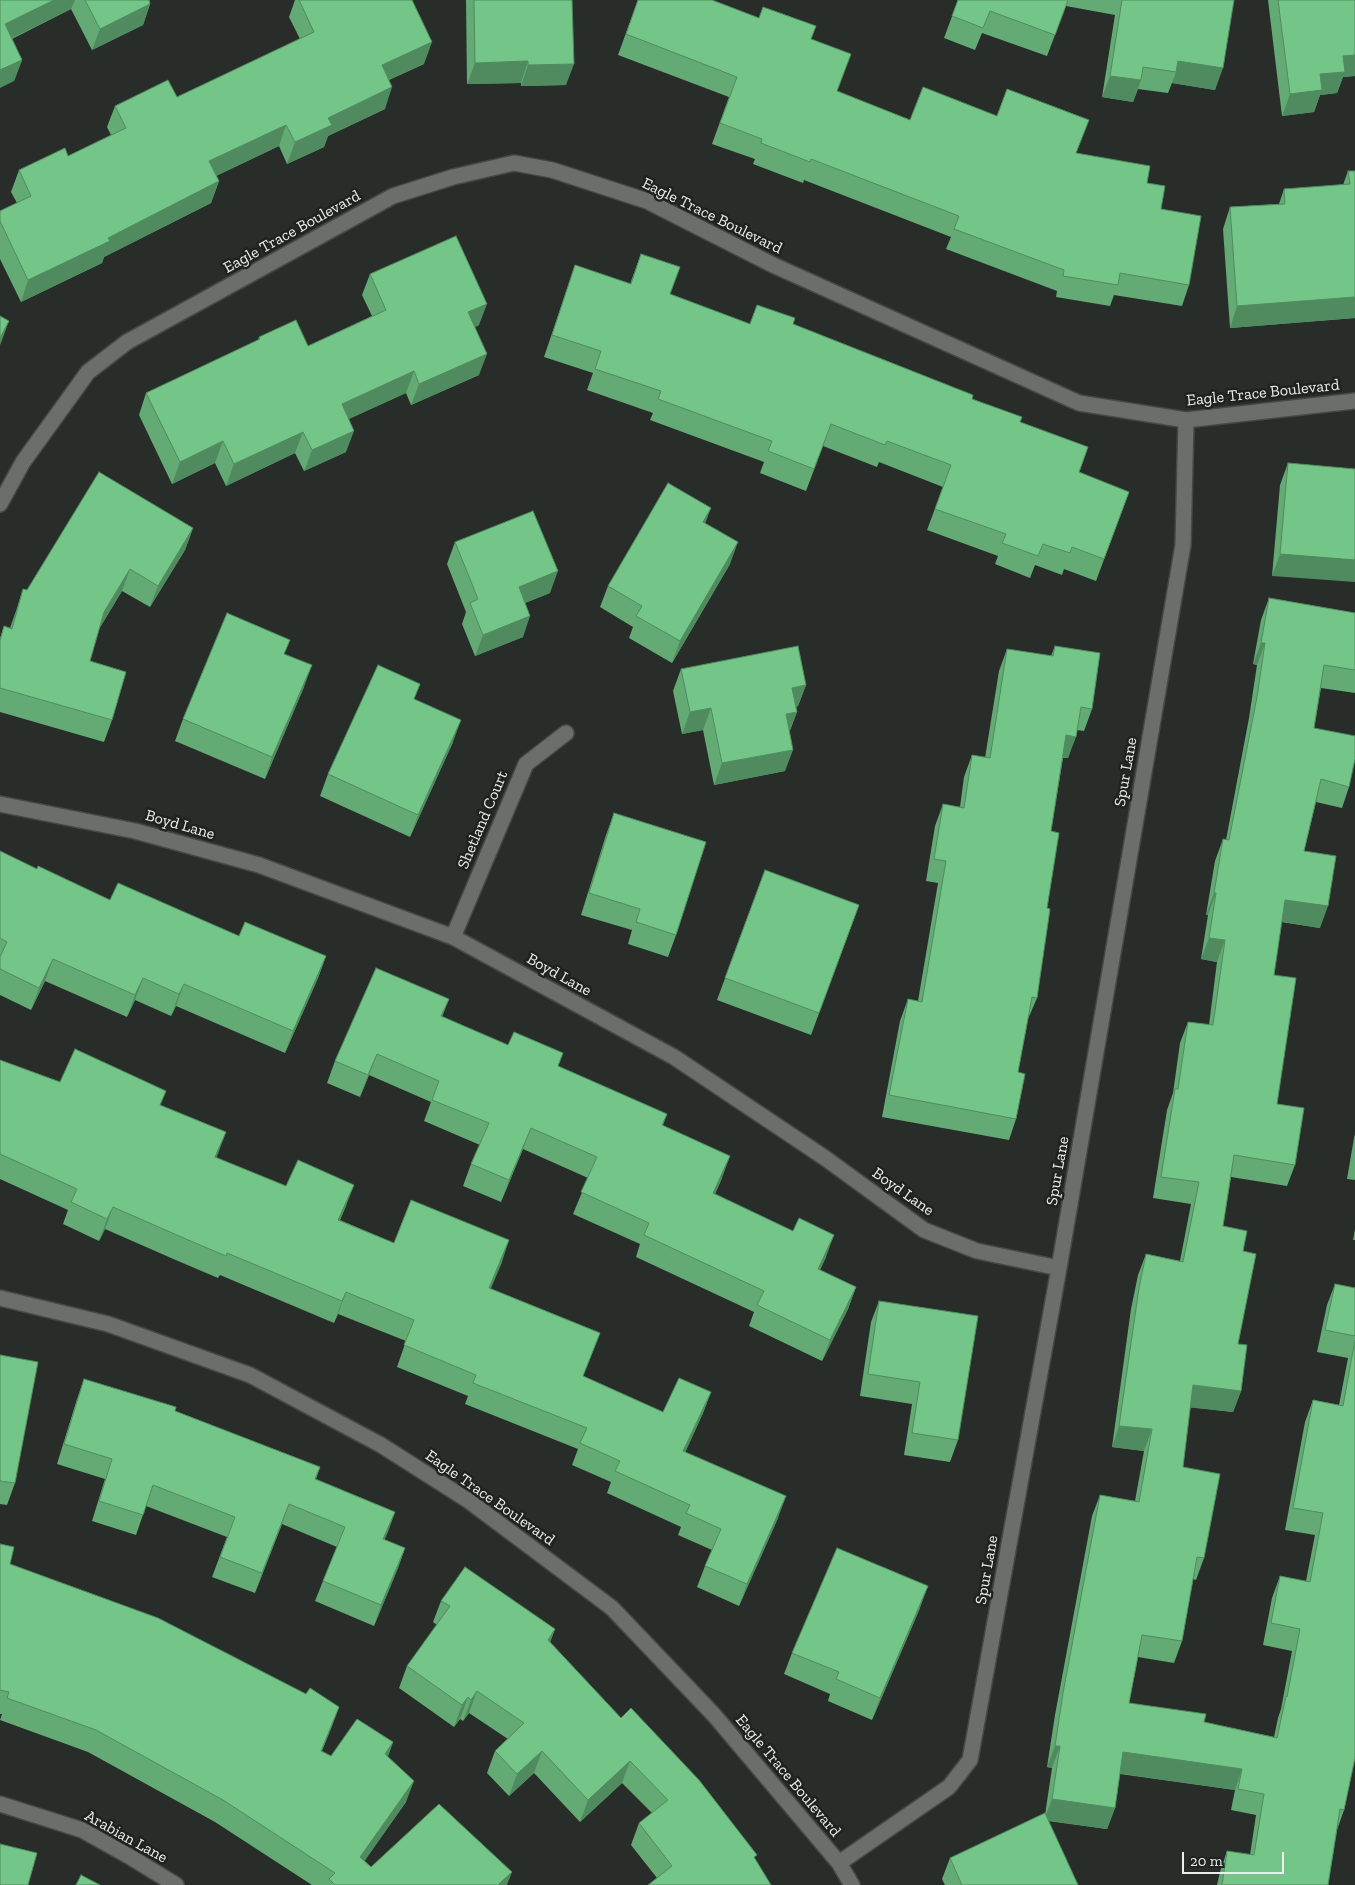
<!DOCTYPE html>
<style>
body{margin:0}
#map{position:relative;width:1355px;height:1885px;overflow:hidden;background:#282d29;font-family:"Zilla Slab",serif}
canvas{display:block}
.scale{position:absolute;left:1182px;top:1852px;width:102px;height:22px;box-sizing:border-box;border:2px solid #ebeeec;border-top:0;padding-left:6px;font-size:15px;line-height:18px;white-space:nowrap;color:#ebeeec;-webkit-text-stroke:4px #1f2320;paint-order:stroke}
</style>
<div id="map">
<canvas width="1355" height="1885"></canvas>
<div class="scale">20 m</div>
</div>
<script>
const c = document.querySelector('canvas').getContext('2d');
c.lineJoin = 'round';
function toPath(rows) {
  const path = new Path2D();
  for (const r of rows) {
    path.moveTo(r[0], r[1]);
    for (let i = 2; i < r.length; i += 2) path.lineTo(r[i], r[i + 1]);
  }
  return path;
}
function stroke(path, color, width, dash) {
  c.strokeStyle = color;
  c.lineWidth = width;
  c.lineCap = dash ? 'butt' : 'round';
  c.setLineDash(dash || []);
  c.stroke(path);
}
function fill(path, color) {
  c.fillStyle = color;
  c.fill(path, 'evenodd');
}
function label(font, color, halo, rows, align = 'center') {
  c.font = font + ' "Zilla Slab",serif';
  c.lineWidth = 5;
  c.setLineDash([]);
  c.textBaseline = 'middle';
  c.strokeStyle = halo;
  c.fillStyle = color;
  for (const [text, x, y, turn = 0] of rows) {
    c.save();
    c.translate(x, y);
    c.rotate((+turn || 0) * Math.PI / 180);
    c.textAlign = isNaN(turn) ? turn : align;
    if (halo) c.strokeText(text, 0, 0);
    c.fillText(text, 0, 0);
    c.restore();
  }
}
const minor = toPath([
 [0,504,23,462,88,372,127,342,393,196,453,177,514,163,552,170,647,201,773,265,1079,403,1186,420,1355,401],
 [0,804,135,831,259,865,453,937,674,1057,825,1158,924,1230,977,1251,1059,1268],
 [453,937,526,764,566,733],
 [0,1298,108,1324,250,1375,381,1445,469,1501,612,1608,714,1715,839,1863,852,1885],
 [0,1804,82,1830,132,1858,176,1885],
 [839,1863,949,1787,970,1760,1059,1268,1183,545,1186,420]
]);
stroke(minor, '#454946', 18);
stroke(minor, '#6a6f6b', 15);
fill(toPath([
 [0,0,149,0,150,4,143,25,92,50,71,9,12,39,22,60,14,81],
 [295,0,412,0,424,64,389,80,385,109,328,136,324,147,287,164,279,146,216,176,219,181,211,203,104,257,102,263,21,302,0,259,0,211,17,203,11,192,19,170,68,156,111,135,107,127,115,106,177,97,300,39,289,17],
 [466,0,572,0,566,85,521,86,521,83,467,84],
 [638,0,812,40,837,91,910,120,1076,153,1147,183,1161,209,1189,285,1182,306,1114,295,1110,306,1056,297,1057,291,946,249,951,237,804,180,803,183,753,164,755,159,712,144,729,97,618,55],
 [958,0,1234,0,1215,90,1172,83,1168,93,1138,89,1133,102,1102,97,1115,15,1066,6,1047,56,982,33,975,50,944,38],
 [1268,0,1355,0,1355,76,1343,77,1337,93,1320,95,1314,112,1282,116],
 [1348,171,1355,171,1355,318,1230,328,1223,229,1230,207,1279,204,1284,189,1343,185],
 [641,254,670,294,750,324,793,324,972,399,1020,422,1088,447,1079,473,1129,492,1096,581,1064,569,1062,575,1035,565,1030,578,995,564,998,556,927,530,943,487,879,462,877,467,823,446,806,491,760,473,764,462,650,420,653,413,587,390,593,373,544,357,575,265,630,284],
 [370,274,479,325,475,327,479,375,411,405,406,393,348,419,346,452,304,471,295,453,226,486,215,463,172,484,139,415,146,393,258,340,259,337,308,346,372,316,362,295],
 [1288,463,1355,469,1272,576,1280,485],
 [705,523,730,564,672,663,629,638,633,627,600,607,608,586],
 [193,528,185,550,150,607,122,591,99,629,90,661,112,720,104,742,0,712,0,638,4,626,10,628,16,611,23,589,27,590],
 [455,542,550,593,525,603,523,637,475,656,462,624,466,612,447,564],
 [1269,598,1355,613,1355,693,1321,688,1314,728,1349,787,1342,808,1316,802,1304,851,1320,928,1281,922,1274,975,1277,1104,1295,1165,1287,1186,1231,1177,1223,1226,1243,1251,1238,1344,1241,1391,1233,1412,1190,1407,1183,1467,1204,1558,1196,1580,1193,1579,1182,1641,1174,1663,1138,1657,1129,1703,1204,1722,1274,1737,1278,1718,1281,1709,1292,1651,1263,1645,1272,1598,1280,1576,1306,1581,1315,1535,1285,1530,1305,1422,1313,1400,1339,1405,1348,1358,1317,1352,1327,1305,1335,1284,1355,1288,1355,1758,1344,1810,1337,1830,1328,1885,1217,1885,1220,1872,1227,1851,1250,1855,1256,1815,1231,1810,1235,1790,1120,1774,1115,1808,1107,1829,1048,1821,1078,1885,945,1885,942,1879,950,1858,1045,1815,1052,1768,1047,1767,1055,1715,1092,1516,1100,1495,1135,1501,1144,1451,1112,1447,1131,1309,1138,1275,1146,1254,1180,1261,1191,1204,1153,1198,1167,1110,1173,1093,1180,1043,1188,1022,1209,1025,1217,962,1201,959,1208,915,1206,915,1215,861,1223,839,1226,840,1249,718,1257,665,1253,664,1261,620],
 [1055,646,1092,709,1084,731,1077,730,1068,758,1063,758,1051,831,1047,908,1037,998,1028,1019,1018,1072,1016,1119,1009,1140,882,1117,900,1021,908,999,918,1001,938,883,926,881,935,826,943,804,960,807,964,777,972,755,985,758,999,671,1007,649,1051,656],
 [681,669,806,685,798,706,796,707,797,712,789,733,785,771,714,785,703,730,682,734,673,691],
 [304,687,265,779,175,741,183,719],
 [414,699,453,742,410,837,320,796,328,774],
 [614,813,676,935,668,957,628,944,632,930,581,915,606,835],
 [0,851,37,869,110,900,239,936,326,956,318,978,285,1053,176,1006,171,1016,135,1000,127,1017,45,981,31,1010,0,995],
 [765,870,859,905,811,1035,717,1000],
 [449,999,442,1017,667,1114,663,1125,722,1178,715,1194,826,1257,820,1270,856,1287,848,1309,822,1361,749,1326,754,1312,636,1257,640,1244,573,1214,588,1178,523,1149,501,1202,463,1186,471,1164,480,1145,424,1121,431,1102,369,1075,360,1097,327,1083,335,1061],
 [0,1060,60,1082,161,1105,216,1158,286,1186,346,1206,340,1220,394,1243,502,1262,490,1289,600,1333,583,1376,663,1412,711,1392,703,1413,685,1452,778,1518,739,1606,697,1587,705,1566,712,1550,678,1535,681,1527,607,1493,611,1482,572,1465,578,1449,465,1404,468,1396,397,1367,406,1341,338,1314,334,1323,220,1275,218,1278,178,1261,105,1229,99,1241,63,1224,68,1210,0,1179],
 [1355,1134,1355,1180,1347,1179,1354,1138],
 [1355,1229,1355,1240,1353,1240],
 [879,1301,958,1440,950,1462,904,1455,912,1404,860,1396,871,1322],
 [0,1355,15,1483,7,1505,0,1504],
 [84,1379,175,1411,320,1467,316,1479,395,1512,384,1540,405,1548,398,1568,374,1626,315,1601,323,1581,337,1547,282,1524,255,1593,212,1577,227,1537,146,1506,136,1535,92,1521,105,1479,57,1464,77,1399],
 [0,1544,10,1564,306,1694,339,1707,322,1751,331,1756,393,1742,388,1756,406,1802,364,1861,371,1867,507,1885,312,1885,215,1822,88,1752,0,1720,2,1714,0,1714],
 [441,1601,555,1629,550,1642,621,1718,757,1855,657,1878,631,1845,639,1823,652,1813,622,1783,580,1822,534,1773,509,1796,487,1773,495,1751,508,1739,469,1713,463,1721,460,1719,454,1727,399,1688,407,1666,437,1625,433,1622],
 [920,1608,872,1720,828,1701,830,1694,784,1674,792,1653]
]), '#63aa75');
fill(toPath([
 [54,0,75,0,71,9,0,44,5,24],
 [150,4,143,25,92,50,100,29],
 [432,42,424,64,374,86,382,65],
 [1355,55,1355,76,1343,77,1337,93,1320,95,1314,112,1282,116,1290,94,1320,74,1343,56],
 [22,60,14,81,0,88,0,70],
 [528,61,521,83,467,84,475,63],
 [1178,61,1223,68,1215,90,1172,83,1176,72],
 [574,64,566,85,521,86,528,65],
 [1110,76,1141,80,1133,102,1102,97],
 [392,87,385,109,328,136,324,147,287,164,295,142,328,118],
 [286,125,279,146,201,183,209,161],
 [219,181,211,203,104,257,102,263,21,302,28,280,108,238],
 [1355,297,1355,318,1230,328,1237,306],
 [487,304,479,325,460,334,468,312],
 [9,321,1,343,0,345,0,338],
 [487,354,479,375,411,405,419,384],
 [414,371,406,393,334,426,342,404],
 [354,431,346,452,304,471,312,450],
 [303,432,295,453,226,486,234,464],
 [223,441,215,463,172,484,180,462],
 [711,508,703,529,703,522],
 [193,528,185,550,150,607,158,586],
 [738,542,730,564,672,663,680,641],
 [1280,554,1355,560,1355,582,1272,576],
 [130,569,122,591,96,634,104,612],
 [558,571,550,593,511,608,519,587],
 [530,616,523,637,475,656,483,635],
 [1261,643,1265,643,1257,665,1253,664],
 [312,665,304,687,265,779,272,757],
 [806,685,798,706,784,709,792,688],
 [711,708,703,730,682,734,690,712],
 [797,712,789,733,786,714],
 [461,720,453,742,410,837,418,815],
 [1066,735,1076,737,1068,758,1059,757],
 [793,750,785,771,714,785,722,763],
 [1214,893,1216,893,1208,915,1206,915],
 [1285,900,1328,906,1320,928,1277,921],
 [1209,938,1225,940,1217,962,1201,959],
 [326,956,318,978,285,1053,293,1031],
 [53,959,45,981,31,1010,39,988],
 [143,978,135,1000,127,1017,135,995],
 [184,984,176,1006,171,1016,179,994],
 [377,1054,369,1075,360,1097,368,1075],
 [531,1128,523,1149,501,1202,509,1180],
 [226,1132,218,1154,207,1179,215,1157],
 [730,1156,722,1178,705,1215,713,1193],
 [354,1185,346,1206,330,1241,338,1220],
 [113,1207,105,1229,99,1241,107,1219],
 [834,1235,826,1257,810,1291,818,1269],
 [509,1240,502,1262,482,1310,489,1288],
 [856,1287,848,1309,822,1361,830,1340],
 [346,1292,338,1314,334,1323,342,1301],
 [1193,1385,1241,1391,1233,1412,1185,1407],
 [711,1392,703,1413,676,1473,683,1451],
 [1119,1426,1152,1429,1144,1451,1112,1447],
 [786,1496,778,1518,739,1606,747,1584],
 [289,1504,282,1524,255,1593,262,1573],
 [395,1512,388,1532,376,1559,383,1539],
 [405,1548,398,1568,374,1626,381,1605],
 [928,1586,920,1608,872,1720,880,1698],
 [555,1629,547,1651,548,1640],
 [477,1691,469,1713,463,1721,471,1700],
 [468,1697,460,1719,454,1727,462,1705],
 [339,1707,331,1729,313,1772,321,1751],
 [393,1742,385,1764,385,1754],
 [1055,1746,1060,1746,1052,1768,1047,1767],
 [542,1751,534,1773,509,1796,517,1774],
 [1123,1752,1242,1769,1235,1790,1116,1773],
 [630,1761,622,1783,580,1822,588,1800],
 [414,1781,406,1802,352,1879,360,1857],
 [1052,1799,1115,1808,1107,1829,1044,1820],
 [512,1872,507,1885,498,1885]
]), '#508b5f');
const building = toPath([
 [0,0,54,0,5,24,22,60,0,70,0,0],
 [85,0,149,0,150,4,100,29,85,0],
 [299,0,412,0,432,42,382,65,392,87,328,118,332,125,295,142,286,125,209,161,219,181,108,238,110,241,28,280,0,221,0,211,31,196,19,170,65,148,68,156,126,128,115,106,168,80,177,97,314,32,299,0],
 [474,0,572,0,574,64,528,65,528,61,475,63,474,0],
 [638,0,712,0,759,18,763,7,816,26,811,39,851,54,837,91,910,120,923,87,997,116,1007,89,1089,120,1076,153,1150,166,1147,183,1165,186,1161,209,1201,216,1189,285,1120,273,1118,285,1063,276,1064,270,954,229,959,216,811,159,810,162,761,143,762,139,720,123,737,77,626,34,638,0],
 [958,0,1068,0,1055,35,990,11,983,28,952,16,958,0],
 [1122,0,1234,0,1223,68,1178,61,1176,72,1143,67,1141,80,1110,76,1122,0],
 [1278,0,1355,0,1355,55,1343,56,1345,72,1320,74,1322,90,1290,94,1278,0],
 [1348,171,1355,171,1355,297,1237,306,1230,207,1285,204,1284,189,1350,184,1348,171],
 [456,236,487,304,468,312,487,354,419,384,414,371,342,404,354,431,312,450,303,432,234,464,223,441,180,462,146,393,260,339,259,337,296,320,308,346,386,310,370,274,456,236],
 [641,254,680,267,670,294,750,324,757,305,795,318,793,324,973,395,972,399,1022,417,1020,422,1088,447,1079,472,1129,492,1104,559,1072,547,1070,553,1043,544,1038,556,1002,543,1006,534,935,509,951,465,887,441,885,445,831,424,814,469,768,451,772,441,658,399,661,391,595,369,601,351,552,335,575,265,631,284,641,254],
 [0,316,9,321,0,338,0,316],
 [1288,463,1355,469,1355,560,1280,554,1288,463],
 [99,472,193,528,158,586,130,569,104,612,90,661,126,672,112,720,0,688,0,641,4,626,12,629,23,589,27,590,99,472],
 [668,483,711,508,703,522,738,542,680,641,636,616,642,606,608,586,668,483],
 [533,511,558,571,519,587,530,616,483,635,470,603,478,599,455,542,533,511],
 [1269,598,1355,613,1355,670,1324,665,1314,728,1355,736,1355,759,1349,787,1321,779,1304,851,1336,856,1328,906,1285,900,1274,975,1296,978,1277,1104,1304,1108,1295,1165,1234,1155,1223,1226,1247,1231,1243,1251,1256,1254,1238,1344,1247,1345,1241,1391,1193,1385,1183,1467,1220,1474,1204,1558,1197,1557,1182,1641,1142,1635,1129,1703,1206,1714,1204,1722,1277,1738,1286,1696,1287,1697,1300,1629,1271,1623,1280,1576,1310,1582,1323,1513,1293,1508,1313,1400,1343,1406,1355,1340,1355,1758,1344,1810,1340,1809,1328,1885,1222,1885,1227,1851,1254,1855,1264,1794,1238,1789,1242,1769,1123,1752,1115,1808,1052,1799,1060,1746,1055,1746,1063,1693,1100,1495,1139,1502,1152,1429,1119,1426,1139,1288,1146,1254,1183,1262,1199,1182,1161,1177,1175,1089,1178,1089,1188,1022,1213,1025,1225,940,1209,938,1216,893,1214,893,1223,839,1229,840,1257,697,1265,643,1261,643,1269,598],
 [227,613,290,640,284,654,312,665,272,757,183,719,227,613],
 [798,646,806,685,792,688,797,712,786,714,793,750,722,763,711,708,690,712,681,669,798,646],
 [1055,646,1100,653,1092,709,1081,707,1076,737,1066,735,1051,831,1059,833,1047,908,1050,909,1037,998,1032,997,1018,1072,1025,1074,1016,1119,889,1095,908,999,922,1002,946,861,934,859,943,804,964,808,972,755,990,758,1007,649,1053,656,1055,646],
 [378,665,420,684,414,699,461,720,418,815,328,774,378,665],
 [614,813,706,842,676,935,636,922,640,909,589,893,614,813],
 [0,851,37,869,38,866,110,900,118,883,239,936,245,922,326,956,293,1031,184,984,179,994,143,978,135,995,53,959,39,988,0,969,0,957,7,942,0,938,0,851],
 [765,870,859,905,819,1013,725,978,765,870],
 [376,968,449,999,441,1016,508,1045,514,1032,563,1053,558,1066,667,1114,662,1125,730,1156,713,1193,793,1231,799,1218,834,1235,818,1269,856,1287,830,1340,757,1305,764,1291,644,1235,649,1223,581,1192,597,1157,531,1128,509,1180,471,1164,489,1123,432,1100,439,1081,377,1054,368,1075,335,1061,376,968],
 [75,1049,166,1091,160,1105,226,1132,215,1157,286,1186,298,1160,354,1185,338,1220,394,1243,411,1200,509,1240,489,1288,600,1333,583,1376,663,1412,679,1378,711,1392,683,1451,786,1496,747,1584,705,1566,721,1529,686,1513,690,1505,615,1471,620,1461,580,1443,587,1428,473,1383,476,1375,404,1345,414,1320,346,1292,342,1301,227,1253,226,1256,186,1239,113,1207,107,1219,71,1202,77,1189,0,1154,0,1060,60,1082,75,1049],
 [1335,1284,1355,1288,1355,1336,1325,1330,1335,1284],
 [879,1301,978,1316,958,1440,912,1433,920,1382,868,1374,879,1301],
 [0,1355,38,1362,15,1483,0,1481,0,1355],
 [84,1379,176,1407,175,1411,320,1467,315,1479,395,1512,383,1539,405,1548,381,1605,323,1581,345,1527,289,1504,262,1573,220,1557,235,1517,153,1485,143,1515,99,1501,112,1459,64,1444,84,1379],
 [0,1544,14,1547,10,1564,158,1618,306,1694,310,1688,339,1707,321,1751,331,1756,357,1719,393,1742,385,1754,414,1781,360,1857,371,1867,439,1804,512,1872,498,1885,335,1885,329,1879,335,1873,223,1800,96,1730,7,1698,9,1692,0,1690,0,1544],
 [837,1548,928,1586,880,1698,836,1679,839,1672,792,1653,837,1548],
 [465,1567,555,1629,548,1640,621,1718,631,1708,699,1780,757,1855,754,1857,771,1885,648,1885,672,1866,639,1823,668,1800,630,1761,588,1800,542,1751,517,1774,495,1751,524,1723,477,1691,471,1700,468,1697,462,1705,407,1666,450,1606,441,1601,465,1567],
 [1045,1813,1078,1885,962,1885,950,1858,1045,1813],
 [0,1844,37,1853,28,1885,0,1885,0,1844],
 [81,1875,100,1885,76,1885,81,1875]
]);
fill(building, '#73c688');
stroke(building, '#508b5f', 1);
label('16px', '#ebeeec', '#1f2320', [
 ["Eagle Trace Boulevard",712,216,26],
 ["Eagle Trace Boulevard",292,232,-29],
 ["Eagle Trace Boulevard",1263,393,-6],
 ["Spur Lane",1126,772,-80],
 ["Shetland Court",483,820,-67],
 ["Boyd Lane",180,825,16],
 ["Boyd Lane",559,975,29],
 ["Spur Lane",1058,1171,-80],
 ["Boyd Lane",903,1192,35],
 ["Eagle Trace Boulevard",490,1498,35],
 ["Spur Lane",987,1570,-80],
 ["Eagle Trace Boulevard",788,1776,50],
 ["Arabian Lane",126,1837,29]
]);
</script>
